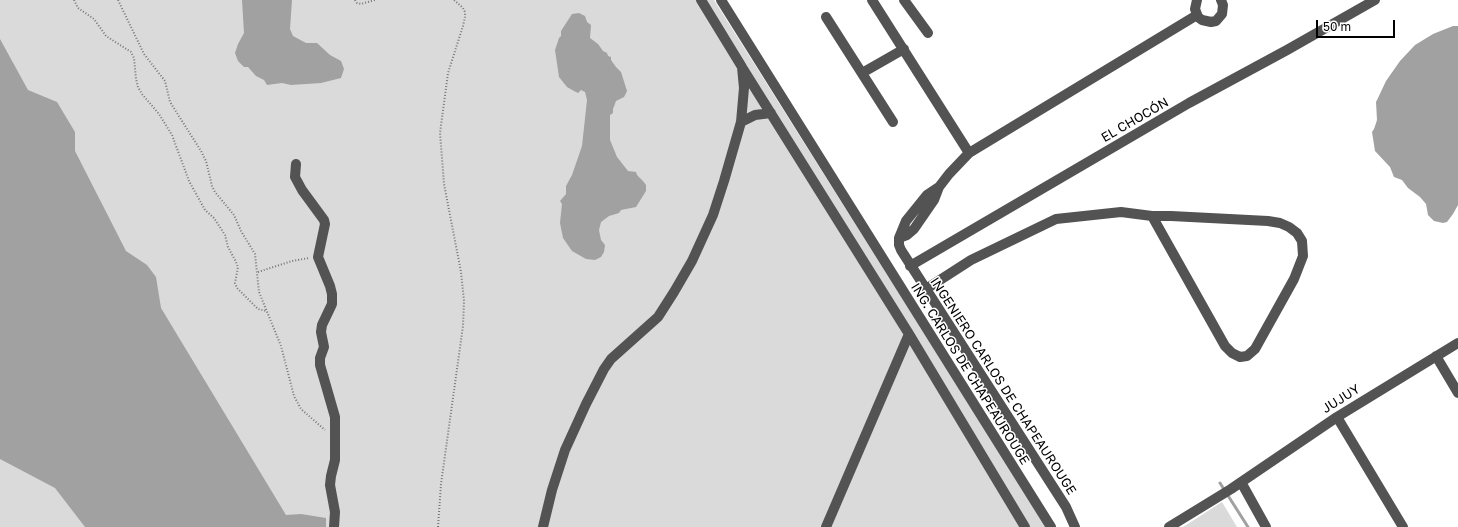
<!DOCTYPE html>
<meta charset="utf-8">
<style>
body{margin:0}
#map{position:relative;width:1458px;height:527px;overflow:hidden;background:#fff;font-family:"Golos Text",sans-serif}
canvas{display:block}
.scale{position:absolute;left:1316px;top:20px;width:79px;height:18px;box-sizing:border-box;border:2px solid #000;border-top:0;padding-left:5px;font-size:12px;line-height:14px;white-space:nowrap;color:#000;-webkit-text-stroke:3px #fff;paint-order:stroke}
</style>
<div id="map">
<canvas width="1458" height="527"></canvas>
<div class="scale">50 m</div>
</div>
<script>
const c = document.querySelector('canvas').getContext('2d');
c.lineJoin = 'round';
function fill(path, color) {
  c.fillStyle = color;
  c.fill(path, 'evenodd');
}
function toPath(rows) {
  const path = new Path2D();
  for (const r of rows) {
    path.moveTo(r[0], r[1]);
    for (let i = 2; i < r.length; i += 2) path.lineTo(r[i], r[i + 1]);
  }
  return path;
}
function stroke(path, color, width, dash) {
  c.strokeStyle = color;
  c.lineWidth = width;
  c.lineCap = dash ? 'butt' : 'round';
  c.setLineDash(dash || []);
  c.stroke(path);
}
function label(font, color, halo, rows, align = 'center') {
  c.font = font + ' "Golos Text",sans-serif';
  c.lineWidth = 3;
  c.setLineDash([]);
  c.textBaseline = 'middle';
  c.strokeStyle = halo;
  c.fillStyle = color;
  for (const [text, x, y, turn = 0] of rows) {
    c.save();
    c.translate(x, y);
    c.rotate((+turn || 0) * Math.PI / 180);
    c.textAlign = isNaN(turn) ? turn : align;
    if (halo) c.strokeText(text, 0, 0);
    c.fillText(text, 0, 0);
    c.restore();
  }
}
fill(toPath([
 [0,0,714,0,1046,527,0,527],
 [1222,502,1237,527,1183,527]
]), '#dadada');
fill(toPath([
 [242,0,292,0,290,29,293,36,306,43,317,43,330,55,341,61,344,69,341,78,321,83,291,85,282,83,267,85,264,80,256,76,248,67,244,67,238,61,235,53,238,44,244,33],
 [579,13,585,16,587,22,591,25,590,38,598,44,603,51,607,53,608,56,611,57,611,60,616,67,621,72,627,91,624,97,616,101,613,109,613,113,610,115,610,140,617,157,628,171,636,172,637,175,643,181,646,185,646,191,636,207,621,210,619,213,609,216,601,222,599,230,601,240,605,245,604,252,601,257,595,260,586,259,572,251,563,238,560,223,562,204,560,201,566,194,566,186,572,175,582,146,587,100,585,92,581,90,578,93,574,91,567,87,559,77,555,50,559,38,561,36,561,31,572,14],
 [1453,26,1458,26,1458,205,1453,214,1447,222,1443,223,1434,221,1428,215,1426,204,1420,197,1408,188,1402,180,1394,177,1390,167,1375,151,1372,132,1374,129,1377,120,1376,102,1378,98,1386,81,1400,61,1415,45,1433,34],
 [0,39,28,90,57,102,75,132,75,151,126,251,147,265,156,277,161,308,286,515,301,514,326,518,326,527,85,527,55,488,0,459]
]), '#a1a1a1');
stroke(toPath([
 [1220,483,1248,527]
]), '#a1a1a1', 3);
stroke(toPath([
 [74,0,78,8,94,19,106,36,131,52,134,58,136,79,138,87,142,94,159,114,172,135,189,181,205,210,214,218,225,235,228,247,236,262,238,267,235,283,237,288,258,309,266,311],
 [118,0,144,54,165,81,170,102,201,151,206,161,212,186,215,192,234,215,241,231,255,254,259,292,281,346,294,396,301,409,325,430],
 [355,0,357,3,361,4,375,0],
 [258,272,292,261,309,258],
 [438,527,441,484,463,326,464,301,461,272,444,184,440,133,448,73,463,26,465,17,465,12,463,8,454,0]
]), '#757575', 2, [1, 2]);
stroke(toPath([
 [721,0,1051,527],
 [872,0,969,153],
 [904,0,928,33],
 [1197,0,1195,9,1198,17,1202,20,1211,22,1216,21,1222,14,1223,5,1221,0],
 [826,17,893,122],
 [743,69,909,334,1025,527],
 [862,73,904,49],
 [741,122,755,115,771,113],
 [296,164,295,177,302,190,324,220,325,224,318,257,330,286,332,294,332,304,322,325,321,332,324,347,320,358,320,365,335,417,335,460,331,476,330,485,335,512,334,527],
 [939,187,927,195,906,221,899,238,899,245,901,250,1066,507,1075,527],
 [899,238,907,235,914,229,934,200,939,187,949,174,969,153,1197,15],
 [910,266,1189,103,1287,50,1375,0],
 [926,289,971,260,1056,219,1121,212,1152,216,1171,216,1268,221,1280,223,1289,227,1297,233,1302,241,1303,256,1294,279,1255,349,1247,356,1240,357,1232,353,1225,346,1152,216],
 [1436,356,1458,393],
 [1337,417,1403,527],
 [1241,482,1266,527],
 [543,527,552,490,565,450,586,404,604,369,611,359,658,317,674,292,692,261,713,215,724,181,741,122,744,88,742,67,701,0],
 [826,527,909,334],
 [1169,527,1231,489,1337,417,1458,343]
]), '#535353', 10);
label('13px', '#000', '#fff', [
 ["EL CHOCÓN",1135,120,-30],
 ["ING. CARLOS DE CHAPEAUROUGE",970,374,58],
 ["INGENIERO CARLOS DE CHAPEAUROUGE",1003,386,57],
 ["JUJUY",1341,399,-32]
]);
</script>
